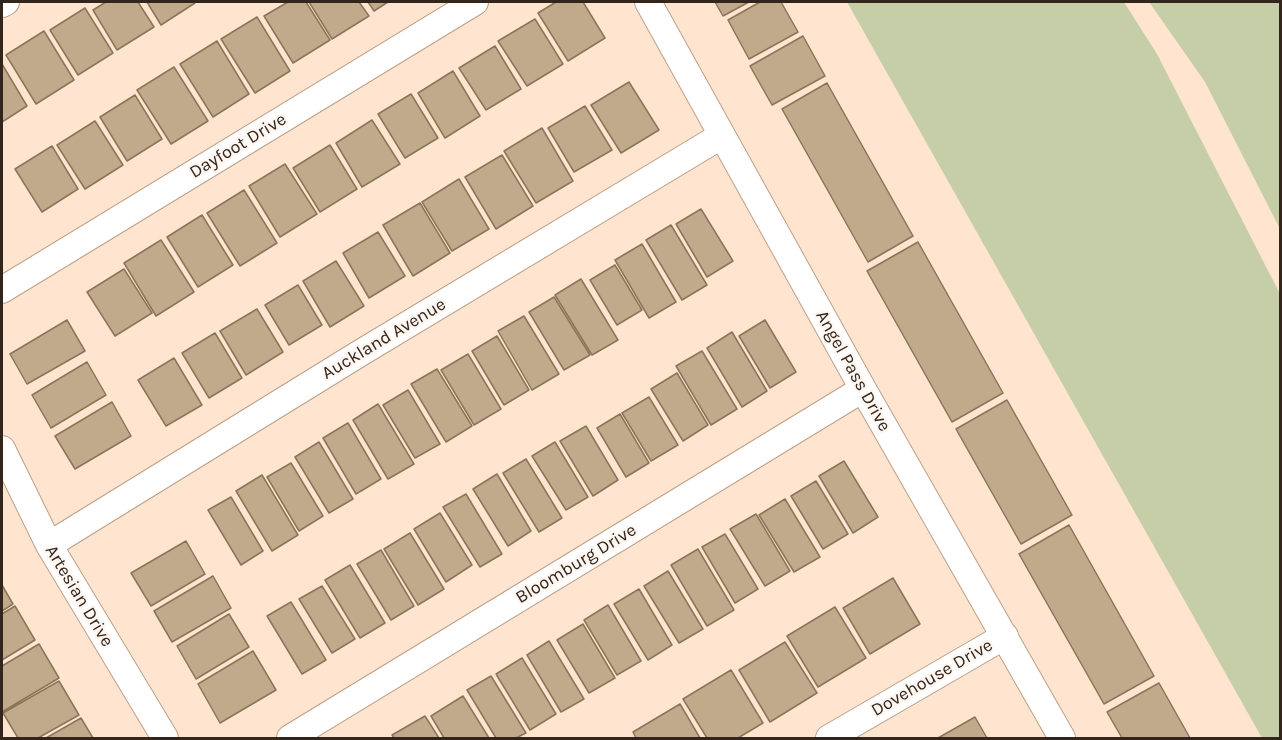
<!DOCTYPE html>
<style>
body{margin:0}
#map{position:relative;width:1282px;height:740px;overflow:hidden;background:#ffe5d0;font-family:Karla,sans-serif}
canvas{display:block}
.frame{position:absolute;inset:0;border:3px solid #32261c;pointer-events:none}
</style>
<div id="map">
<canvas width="1282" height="740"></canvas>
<div class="frame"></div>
</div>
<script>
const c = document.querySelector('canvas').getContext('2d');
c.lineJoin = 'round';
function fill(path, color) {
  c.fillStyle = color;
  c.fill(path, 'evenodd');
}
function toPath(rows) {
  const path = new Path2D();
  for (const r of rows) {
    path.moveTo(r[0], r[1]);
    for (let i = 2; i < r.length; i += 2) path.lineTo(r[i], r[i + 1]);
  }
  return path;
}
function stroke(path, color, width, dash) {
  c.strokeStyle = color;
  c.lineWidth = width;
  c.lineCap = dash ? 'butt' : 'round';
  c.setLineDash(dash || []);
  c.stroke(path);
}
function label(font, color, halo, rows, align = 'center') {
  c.font = font + ' Karla,sans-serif';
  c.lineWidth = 5;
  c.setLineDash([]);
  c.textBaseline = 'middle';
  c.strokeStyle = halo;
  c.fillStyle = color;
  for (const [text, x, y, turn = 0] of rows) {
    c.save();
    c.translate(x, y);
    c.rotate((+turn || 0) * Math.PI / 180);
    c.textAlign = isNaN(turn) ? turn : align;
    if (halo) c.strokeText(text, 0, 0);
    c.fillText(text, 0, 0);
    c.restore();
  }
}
fill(toPath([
 [847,2,1124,2,1157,54,1280,294,1280,738,1262,738],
 [1149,2,1280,2,1280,229,1205,82]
]), '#c5cea6');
const building = toPath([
 [106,2,138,2,154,27,117,50,93,10,106,2],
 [147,2,195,2,195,3,161,25,147,2],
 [288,2,306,2,330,40,293,63,264,16,288,2],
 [309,2,359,2,369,16,332,39,309,2],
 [368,2,388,2,374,11,368,2],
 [556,2,583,2,605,38,568,61,538,13,556,2],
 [715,2,749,2,723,16,715,2],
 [760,2,781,2,798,32,749,59,728,20,760,2],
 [85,8,113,53,78,75,50,30,85,8],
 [257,17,290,71,255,93,221,39,257,17],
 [535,19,563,64,527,86,498,41,535,19],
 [44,31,74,80,36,104,6,55,44,31],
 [803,36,825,76,772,105,750,66,803,36],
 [217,41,249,94,213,117,180,64,217,41],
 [495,46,521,89,486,110,459,68,495,46],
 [2,64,27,106,2,122,2,64],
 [174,67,208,121,171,144,137,90,174,67],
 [453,71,480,116,445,138,418,93,453,71],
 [629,82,659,130,621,153,591,105,629,82],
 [827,83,913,236,868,262,782,109,827,83],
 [411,94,438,138,405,158,378,114,411,94],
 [135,95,162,139,127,161,100,117,135,95],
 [585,106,612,150,574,172,548,128,585,106],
 [372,120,400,164,362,187,336,143,372,120],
 [95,121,123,165,85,189,57,145,95,121],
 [542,128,573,181,536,203,504,151,542,128],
 [330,145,357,189,320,212,293,168,330,145],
 [52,146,78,189,42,212,15,169,52,146],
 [502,155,533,206,496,229,465,177,502,155],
 [285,164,317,214,280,237,249,186,285,164],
 [459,179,489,229,452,251,422,202,459,179],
 [244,190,277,243,240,266,207,213,244,190],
 [420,203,450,253,413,276,383,225,420,203],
 [701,209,733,261,707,277,676,224,701,209],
 [202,215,233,265,198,287,167,237,202,215],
 [671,225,707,285,682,300,646,240,671,225],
 [378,232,405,276,369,298,343,253,378,232],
 [161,240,194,292,156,316,124,263,161,240],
 [918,242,1003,393,952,422,867,271,918,242],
 [642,244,676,302,649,318,615,260,642,244],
 [336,261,364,306,330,327,303,281,336,261],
 [615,265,642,310,617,325,590,280,615,265],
 [124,269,152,313,115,336,87,292,124,269],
 [581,279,618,340,592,355,555,295,581,279],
 [298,285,322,325,289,345,265,305,298,285],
 [554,297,590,355,564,370,529,312,554,297],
 [257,309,283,352,246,375,220,331,257,309],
 [524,316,559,374,532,390,498,331,524,316],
 [67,320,85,351,27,384,10,354,67,320],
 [765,320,796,372,770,388,739,336,765,320],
 [732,332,767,391,742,407,707,348,732,332],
 [215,333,242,378,209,398,182,353,215,333],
 [497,336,529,390,504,405,472,351,497,336],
 [702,351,737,409,711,425,676,366,702,351],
 [468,354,501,409,474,425,441,370,468,354],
 [174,358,202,405,166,426,138,380,174,358],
 [87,362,106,395,51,428,32,395,87,362],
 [437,369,472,426,446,442,411,384,437,369],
 [677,373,708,425,683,441,651,389,677,373],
 [408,390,440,444,415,458,383,405,408,390],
 [649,397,678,445,651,461,622,413,649,397],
 [1007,400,1072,515,1021,544,956,429,1007,400],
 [112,402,131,436,75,469,55,436,112,402],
 [378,404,414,464,388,479,353,420,378,404],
 [620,414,649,463,626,477,597,428,620,414],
 [348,423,381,479,356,494,323,438,348,423],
 [586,426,618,480,593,496,560,441,586,426],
 [319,442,353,499,329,513,295,457,319,442],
 [555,442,588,497,566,510,532,456,555,442],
 [526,459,562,518,539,532,503,473,526,459],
 [844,461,878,517,853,533,819,476,844,461],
 [291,463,323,516,299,531,267,477,291,463],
 [497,474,531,531,508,546,473,489,497,474],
 [262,475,298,535,272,551,236,491,262,475],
 [816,481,848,534,823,549,791,496,816,481],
 [466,494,502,554,480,567,443,507,466,494],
 [231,497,263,551,241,565,208,510,231,497],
 [785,499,820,557,794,572,759,515,785,499],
 [440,513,472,565,446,582,414,529,440,513],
 [756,514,790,571,765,586,730,529,756,514],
 [1069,525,1154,676,1104,704,1019,554,1069,525],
 [410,533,444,589,418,605,384,549,410,533],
 [725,534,758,589,735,603,702,547,725,534],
 [186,541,205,574,151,606,131,573,186,541],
 [698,549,734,610,707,626,671,565,698,549],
 [381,550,414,606,391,620,357,564,381,550],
 [350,565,385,623,360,638,325,580,350,565],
 [668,571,703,629,679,643,644,586,668,571],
 [213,576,231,608,172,642,154,611,213,576],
 [893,578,920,624,870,654,843,608,893,578],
 [2,585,13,604,2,611,2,585],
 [322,586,355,639,332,653,299,599,322,586],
 [639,589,672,645,648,660,614,604,639,589],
 [291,602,326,660,302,674,267,616,291,602],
 [608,605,641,661,617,675,584,620,608,605],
 [15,606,35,640,2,660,2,614,15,606],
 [835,607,866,658,818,687,787,636,835,607],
 [229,614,249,647,196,679,177,646,229,614],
 [583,624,615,678,589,693,557,640,583,624],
 [549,641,584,699,561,712,527,655,549,641],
 [785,642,817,693,770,722,739,670,785,642],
 [39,644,59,678,2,712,2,666,39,644],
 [253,651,276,690,220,723,198,684,253,651],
 [522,658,556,714,530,730,496,674,522,658],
 [731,670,763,723,738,738,707,738,683,699,731,670],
 [491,676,526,733,516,738,496,738,467,690,491,676],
 [59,681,79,715,38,738,18,738,3,713,59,681],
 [1159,683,1190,738,1122,738,1107,712,1159,683],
 [463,696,489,738,444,738,431,716,463,696],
 [680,704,700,738,636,738,633,732,680,704],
 [425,716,439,738,394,738,392,735,425,716],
 [975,717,987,738,938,738,975,717],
 [81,718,93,738,46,738,81,718]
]);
fill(building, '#c0aa8b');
stroke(building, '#897558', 1.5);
const minor = toPath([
 [648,2,863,389,1062,738],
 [2,4,6,2],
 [2,290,475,2],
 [2,449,49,545,165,738],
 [49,545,362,352,721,136],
 [290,738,863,389],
 [829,738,1005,636]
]);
stroke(minor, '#bd9f87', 28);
stroke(minor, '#fff', 26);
label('18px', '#32261c', '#fdf6f1', [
 ["Dayfoot Drive",238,146,-31],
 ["Auckland Avenue",384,339,-31],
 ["Angel Pass Drive",853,371,61],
 ["Bloomburg Drive",576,564,-31],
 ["Artesian Drive",79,596,59],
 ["Dovehouse Drive",932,678,-30]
]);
</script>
